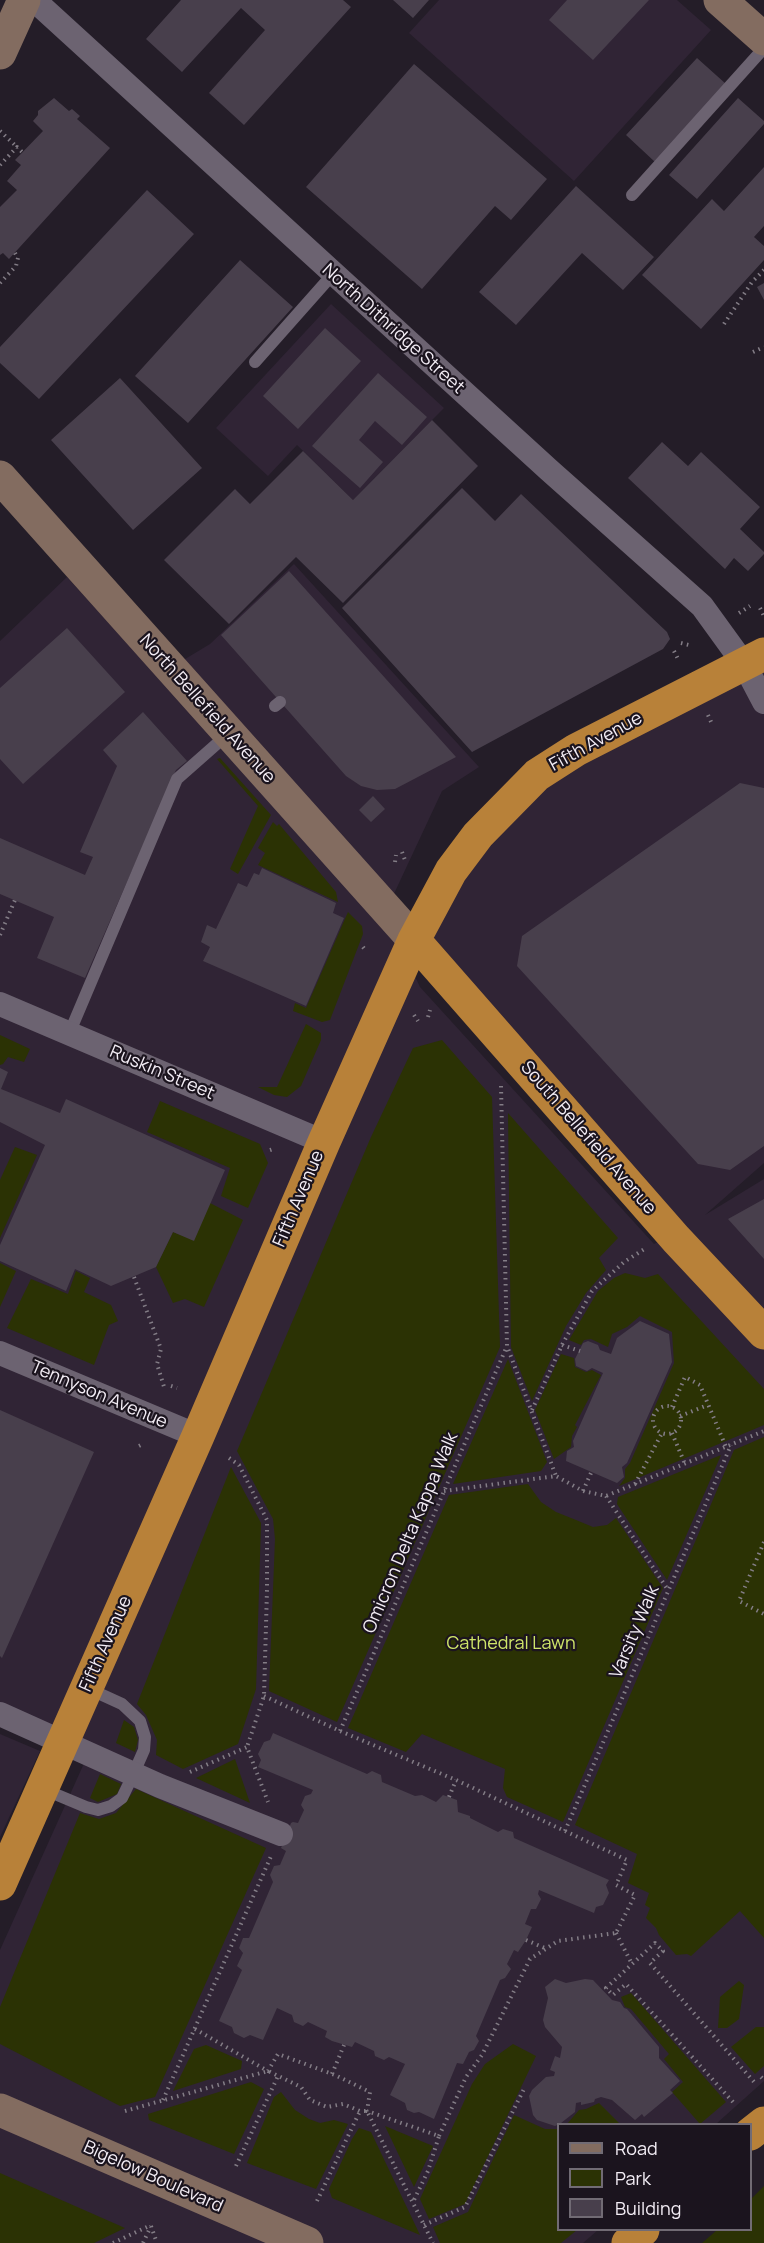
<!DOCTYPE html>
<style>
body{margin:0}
#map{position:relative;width:764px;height:2243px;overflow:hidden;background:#241d28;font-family:Manrope,sans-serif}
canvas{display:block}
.legend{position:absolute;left:557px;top:2123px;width:195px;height:108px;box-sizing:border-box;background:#1b141e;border:2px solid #716b74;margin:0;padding:8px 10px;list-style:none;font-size:18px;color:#f3edf5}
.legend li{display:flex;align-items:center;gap:12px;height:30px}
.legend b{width:30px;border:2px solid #716b74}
</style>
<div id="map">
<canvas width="764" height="2243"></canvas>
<ul class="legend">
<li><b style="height:8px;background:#836c60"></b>Road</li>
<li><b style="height:16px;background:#2b3204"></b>Park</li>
<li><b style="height:16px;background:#483f4c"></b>Building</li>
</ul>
</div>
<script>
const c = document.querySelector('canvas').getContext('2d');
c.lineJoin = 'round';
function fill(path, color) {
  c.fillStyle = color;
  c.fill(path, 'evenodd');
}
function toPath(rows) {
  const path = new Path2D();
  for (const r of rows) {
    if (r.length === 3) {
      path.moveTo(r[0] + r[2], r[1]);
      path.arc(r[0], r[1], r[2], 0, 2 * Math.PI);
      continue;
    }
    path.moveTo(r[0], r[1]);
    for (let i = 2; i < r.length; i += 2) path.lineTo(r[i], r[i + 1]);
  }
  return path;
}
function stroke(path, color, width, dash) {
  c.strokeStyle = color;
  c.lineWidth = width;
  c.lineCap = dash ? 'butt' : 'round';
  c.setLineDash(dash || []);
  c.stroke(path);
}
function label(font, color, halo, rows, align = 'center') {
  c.font = font + ' Manrope,sans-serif';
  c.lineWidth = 4.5;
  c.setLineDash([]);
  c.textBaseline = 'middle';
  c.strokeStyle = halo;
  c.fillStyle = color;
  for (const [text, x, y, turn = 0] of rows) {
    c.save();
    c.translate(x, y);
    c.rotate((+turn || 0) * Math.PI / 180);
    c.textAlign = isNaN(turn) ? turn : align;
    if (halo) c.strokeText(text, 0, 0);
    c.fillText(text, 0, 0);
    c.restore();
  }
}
fill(toPath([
 [439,0,677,0,711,30,574,181,409,33],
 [331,304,444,408,353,500,297,445,268,476,216,428],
 [294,564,479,767,442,791,385,913,420,987,654,1244,673,1235,414,940,508,803,764,654,764,1163,705,1215,764,1179,764,2081,716,2124,558,2124,558,2230,598,2230,583,2243,0,2243,0,1950,90,1750,0,1709,0,641,67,577,157,676,210,644],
 [0,1734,40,1751,0,1837]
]), '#302435');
fill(toPath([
 [220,758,271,815,238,874,230,869,258,806,217,759],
 [273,822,277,826,279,824,336,892,338,902,258,865,265,853,258,848],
 [348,912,362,926,363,934,330,1020,322,1022,293,1011,295,1003,306,1008],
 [306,1024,321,1033,321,1040,301,1086,287,1097,274,1095,258,1087,277,1087],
 [0,1035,30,1049,24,1062,8,1057,3,1064,0,1065],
 [442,1040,492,1097,500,1347,337,1722,269,1691,275,1539,273,1519,237,1451,371,1137,413,1048],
 [160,1101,260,1144,268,1163,248,1208,221,1196,230,1168,147,1132],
 [508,1113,618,1238,599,1258,606,1270,586,1293,566,1326,532,1401,511,1347],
 [15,1147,37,1155,0,1238,0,1180],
 [210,1203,243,1220,204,1307,185,1299,173,1303,156,1267,173,1232,194,1240],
 [0,1263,16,1271,0,1307],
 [76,1271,90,1278,84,1292,111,1305,118,1321,109,1325,94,1365,7,1328,31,1279,68,1294],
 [625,1273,645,1278,658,1274,764,1389,764,1425,619,1486,625,1478,625,1469,630,1463,674,1363,672,1332,640,1316,627,1327,612,1334,608,1347,591,1339,584,1340,581,1345,569,1340,598,1291,614,1278],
 [561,1354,574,1358,575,1367,586,1372,592,1370,601,1375,575,1425,577,1427,572,1436,571,1447,554,1459,535,1410],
 [508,1359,547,1462,541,1471,453,1484],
 [764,1437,764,1938,740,1911,691,1956,687,1954,676,1955,659,1935,656,1928,646,1918,650,1908,645,1905,649,1893,628,1883,637,1854,575,1825,734,1450],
 [721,1455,667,1580,617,1504,618,1497],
 [231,1467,261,1523,256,1689,238,1744,183,1769,156,1755,157,1740,146,1715,137,1704],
 [528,1484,541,1502,556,1512,576,1520,593,1527,607,1525,616,1518,663,1588,563,1822,507,1797,503,1788,505,1769,422,1734,406,1752,348,1728,449,1495],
 [124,1720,134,1727,138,1740,135,1752,116,1743],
 [235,1759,250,1803,196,1778],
 [100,1774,121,1784,117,1794,98,1802,90,1798],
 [136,1789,266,1848,155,2097,120,2106,0,2044,0,2007,80,1813,99,1819,116,1813],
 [739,1981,744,1985,739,2019,727,2028,718,2028,720,1997],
 [631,1993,726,2102,700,2124,672,2092,683,2082,664,2059,669,2054,631,2009,625,2007,621,1997],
 [756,2027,764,2027,764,2066,755,2074,731,2047],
 [513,2044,536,2056,465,2204,429,2219,420,2199,472,2084,485,2064],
 [206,2045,242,2061,241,2069,173,2091,194,2049],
 [251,2082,264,2089,234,2154,149,2120,148,2114],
 [281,2092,295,2110,309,2119,320,2123,334,2120,348,2124,316,2189,247,2163,274,2097],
 [599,2103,620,2124,567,2124,579,2110,586,2109],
 [514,2115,545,2129,558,2129,558,2230,577,2230,561,2243,440,2243,433,2227,468,2212],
 [385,2126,433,2146,414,2187],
 [359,2128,371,2132,420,2235,332,2198,329,2189,352,2139],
 [0,2173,125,2228,94,2243,0,2243],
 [764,2186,764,2243,702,2243,717,2230,750,2230,751,2199]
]), '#2b3204');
fill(toPath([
 [181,0,343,0,351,7,244,125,209,93,265,30,241,8,182,72,146,39],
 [393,0,429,0,413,18],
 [567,0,649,0,593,60,549,20],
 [697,58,726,84,655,162,626,135],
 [414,64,547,179,511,220,495,206,422,289,306,187],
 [54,98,69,111,72,109,80,116,77,119,110,148,9,259,3,253,0,255,0,207,17,190,7,181,21,165,15,160,43,131,33,121,38,115,38,111],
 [738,98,764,121,764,124,697,199,669,175],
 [764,167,764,226,754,237,764,246,764,260,701,329,642,275,712,199,724,211],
 [576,186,654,257,623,290,582,253,516,325,479,292],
 [147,190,194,234,39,399,0,363,0,347],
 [240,260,293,307,188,423,135,376],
 [764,283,764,300,757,287],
 [325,328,361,361,298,429,263,396],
 [378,373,427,417,402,445,375,421,359,440,383,462,360,488,312,446],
 [120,378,202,468,133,530,51,440],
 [432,420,478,466,343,603,296,557,229,624,164,560,235,489,250,504,303,451,353,500],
 [662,442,688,466,701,452,760,507,740,529,764,552,764,554,748,571,734,558,725,569,628,478],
 [462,488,495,521,521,494,667,632,670,639,663,649,472,752,342,608],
 [289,571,456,757,395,789,377,790,361,786,346,776,221,635],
 [67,628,125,692,23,784,0,759,0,688],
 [143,712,187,761,176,770,85,978,37,958,54,917,0,894,0,838,85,875,93,857,80,852,117,766,103,750],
 [740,783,764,788,764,1146,730,1170,698,1164,517,966,522,936],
 [373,796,385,809,371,822,359,810],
 [262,868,336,903,333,913,344,918,306,1006,203,961,210,947,201,942,207,925,216,929,238,883,247,887,254,873,259,875],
 [0,1068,8,1072,1,1089,60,1113,66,1099,225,1170,194,1241,173,1232,156,1267,111,1286,75,1269,66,1291,0,1261,0,1245,45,1145,0,1122],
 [764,1199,764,1259,728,1219],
 [640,1321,669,1334,672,1362,627,1463,622,1467,624,1477,617,1483,566,1461,567,1451,574,1447,573,1441,603,1373,592,1368,587,1371,576,1366,575,1359,583,1343,588,1341,598,1345,600,1350,611,1354,617,1338],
 [0,1410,94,1452,2,1658,0,1656],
 [273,1733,367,1774,372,1771,381,1775,382,1782,415,1796,422,1795,436,1802,443,1795,457,1800,458,1812,470,1816,470,1818,498,1832,503,1829,513,1832,514,1838,609,1880,606,1885,609,1893,603,1905,596,1907,594,1913,539,1890,538,1894,541,1899,536,1909,531,1909,525,1924,532,1927,526,1940,518,1952,514,1950,507,1964,511,1969,505,1978,500,1980,476,2036,479,2041,474,2050,469,2052,463,2064,457,2063,434,2119,419,2112,414,2113,407,2110,405,2103,390,2095,405,2064,389,2057,384,2060,375,2056,374,2051,355,2042,352,2047,332,2041,325,2037,327,2031,308,2022,303,2026,294,2022,292,2015,277,2008,263,2040,250,2035,244,2038,234,2033,232,2027,219,2021,242,1970,237,1966,243,1953,239,1948,243,1938,249,1938,273,1882,270,1875,274,1866,280,1865,286,1851,281,1848,291,1823,293,1822,298,1823,304,1810,301,1805,305,1796,311,1794,313,1790,258,1767,261,1760,258,1754,264,1742,270,1740],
 [555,1979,566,1983,585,1979,593,1980,612,2000,620,2002,624,2008,627,2009,659,2047,659,2058,680,2081,670,2090,673,2093,644,2117,642,2114,635,2120,612,2100,601,2097,595,2099,594,2102,581,2105,581,2102,576,2103,575,2112,561,2123,555,2126,537,2120,533,2115,529,2096,532,2090,546,2077,554,2076,555,2072,550,2070,555,2056,560,2058,562,2047,545,2027,543,2020,548,1998,545,1987]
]), '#483f4c');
stroke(toPath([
 [0,131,17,147],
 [0,165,17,147,22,152],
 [0,283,16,266,18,258,15,253],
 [724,324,752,282,764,270],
 [753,352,764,347],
 [760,608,764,616],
 [739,613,750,606],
 [681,643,689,645],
 [674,651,678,659],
 [708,715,712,724],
 [402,852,405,860],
 [395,862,396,855],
 [0,935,15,900],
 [363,947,366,951],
 [414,1015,418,1021],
 [428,1017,430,1010],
 [501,1086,507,1346,556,1476],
 [270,1150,273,1149],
 [134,1277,161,1349,157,1364,165,1390],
 [562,1345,580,1351],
 [171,1386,177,1388],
 [667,1420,14],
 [672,1407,685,1377,700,1385,726,1447],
 [532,1410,562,1345,592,1291,624,1262,646,1248],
 [680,1416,708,1405],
 [672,1433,685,1464],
 [139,1446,143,1444],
 [229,1458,239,1465,267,1520,267,1590,264,1696,247,1747],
 [635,1484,662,1433],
 [444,1491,556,1476,583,1491,606,1496,764,1431],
 [583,1491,591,1473],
 [606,1496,668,1590],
 [764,1542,739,1601,764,1614],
 [264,1696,340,1731,456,1780,627,1860,616,1885,635,1895,616,1933],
 [340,1731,507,1346],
 [190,1772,247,1747,268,1802],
 [449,1797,456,1780],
 [565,1831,731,1445],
 [616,1933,632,1964],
 [526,1940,547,1949],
 [195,2029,268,2071,278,2054,335,2075,370,2092,367,2111,439,2136,428,2171,413,2202],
 [332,2074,344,2045],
 [761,2077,764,2080],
 [163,2100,272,1854],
 [733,2102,626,1984,613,1995,606,1988,655,1943,663,1951,650,1963,755,2083],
 [125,2111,268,2071,301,2087,310,2100,327,2107,343,2104,360,2111,367,2111,433,2243],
 [439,2136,466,2077,482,2055,530,1959,558,1941,616,1933],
 [236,2166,278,2076],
 [317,2201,360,2111],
 [424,2225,465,2207,525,2087],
 [151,2226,157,2243],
 [113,2243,151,2225],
 [143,2243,151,2226]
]), '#837d86', 4, [1.5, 4.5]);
stroke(toPath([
 [632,195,764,48],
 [255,362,333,274],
 [275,706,280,702],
 [69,1034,177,779,228,734],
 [43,1789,86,1807,98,1810,111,1806,122,1798,133,1775,144,1750,145,1737,140,1721,122,1704,87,1688]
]), '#6c6371', 12);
stroke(toPath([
 [34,0,549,470,702,606,744,664,764,702],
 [0,1004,324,1142],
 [0,1353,198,1436],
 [0,1714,160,1786,281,1834]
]), '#6c6371', 24);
stroke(toPath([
 [720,0,764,39],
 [0,53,24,0],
 [0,477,414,940],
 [0,2110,307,2243]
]), '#836c60', 33);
stroke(toPath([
 [414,940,676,1239,764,1333],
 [0,1884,198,1436,324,1142,414,940,451,871,478,835,537,775,576,750,764,654],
 [750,2134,764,2123],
 [628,2243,643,2230]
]), '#b88139', 33);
label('18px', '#f3edf5', '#1b141e', [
 ["North Dithridge Street",393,329,42],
 ["North Bellefield Avenue",207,709,48],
 ["Fifth Avenue",596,742,-29],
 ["Ruskin Street",162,1073,23],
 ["South Bellefield Avenue",588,1138,49],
 ["Fifth Avenue",299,1199,-67],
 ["Tennyson Avenue",99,1395,23],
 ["Omicron Delta Kappa Walk",411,1533,-67],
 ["Varsity Walk",635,1632,-67],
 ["Fifth Avenue",106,1644,-66],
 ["Bigelow Boulevard",153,2177,24]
]);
label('18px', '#cfe569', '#1b141e', [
 ["Cathedral Lawn",511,1644]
]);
</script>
